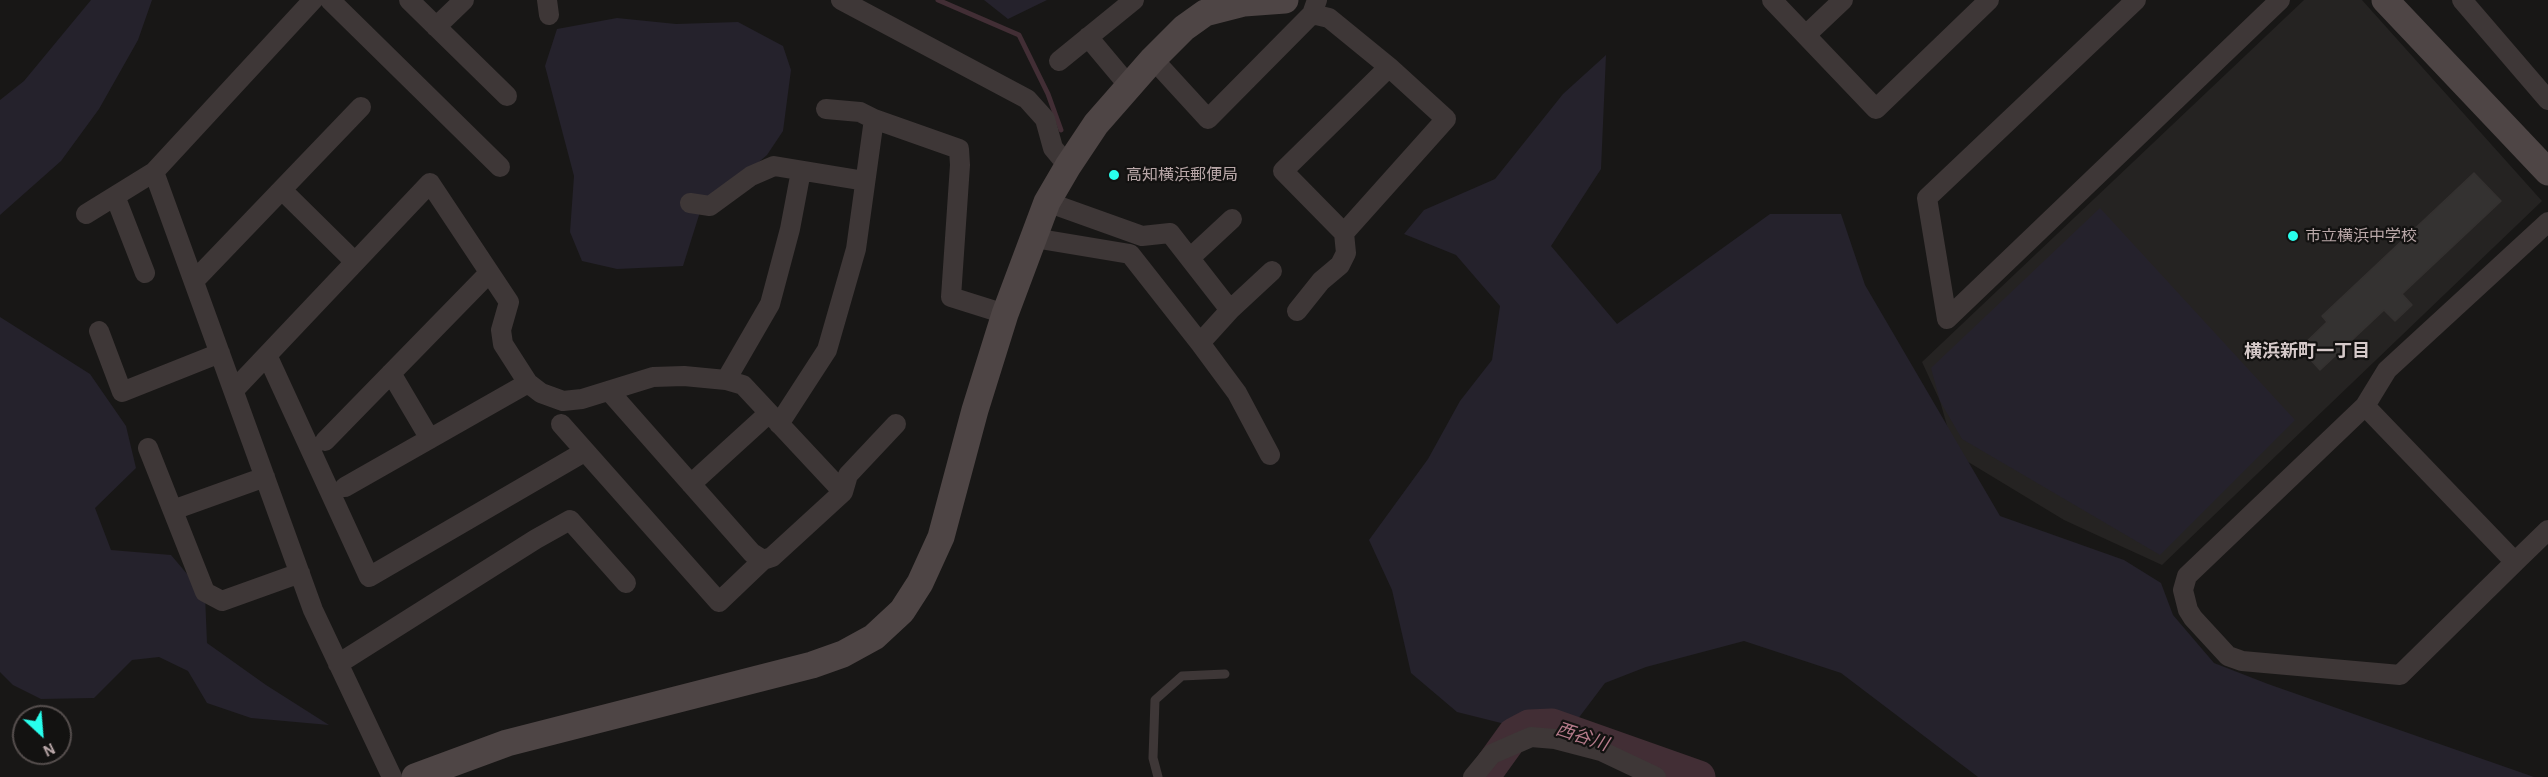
<!DOCTYPE html>
<meta charset="utf-8">
<style>
body{margin:0}
#map{position:relative;width:2548px;height:777px;overflow:hidden;background:#181716;font-family:"Alegreya Sans",sans-serif}
canvas{display:block}
.north{position:absolute;left:12px;top:705px;width:60px;height:60px;box-sizing:border-box;background:#131211;border:2px solid #554e4d;border-radius:50%;rotate:154deg;font-size:16px;font-weight:700;line-height:24px;text-align:center;color:#b9a7a8}
.north::after{content:'';display:block;margin:auto;width:21px;height:27px;background:#28feed;clip-path:polygon(50% 0,100% 100%,50% 72%,0 100%)}
</style>
<div id="map">
<canvas width="2548" height="777"></canvas>
<div class="north">N</div>
</div>
<script>
const c = document.querySelector('canvas').getContext('2d');
c.lineJoin = 'round';
function fill(path, color) {
  c.fillStyle = color;
  c.fill(path, 'evenodd');
}
function toPath(rows) {
  const path = new Path2D();
  for (const r of rows) {
    path.moveTo(r[0], r[1]);
    for (let i = 2; i < r.length; i += 2) path.lineTo(r[i], r[i + 1]);
  }
  return path;
}
function stroke(path, color, width, dash) {
  c.strokeStyle = color;
  c.lineWidth = width;
  c.lineCap = dash ? 'butt' : 'round';
  c.setLineDash(dash || []);
  c.stroke(path);
}
function label(font, color, halo, rows, align = 'center') {
  c.font = font + ' "Alegreya Sans","Noto Sans JP",sans-serif';
  c.lineWidth = 4.5;
  c.setLineDash([]);
  c.textBaseline = 'middle';
  c.strokeStyle = halo;
  c.fillStyle = color;
  for (const [text, x, y, turn = 0] of rows) {
    c.save();
    c.translate(x, y);
    c.rotate((+turn || 0) * Math.PI / 180);
    c.textAlign = isNaN(turn) ? turn : align;
    if (halo) c.strokeText(text, 0, 0);
    c.fillText(text, 0, 0);
    c.restore();
  }
}
fill(toPath([
 [2304,0,2362,0,2542,201,2162,565,2064,520,1955,454,1940,401,1922,362]
]), '#252322');
fill(toPath([
 [91,0,152,0,138,40,99,109,61,161,0,215,0,100,24,81],
 [984,0,1047,0,1008,19],
 [617,18,676,24,738,22,783,46,791,70,783,131,767,155,700,212,683,266,617,269,582,261,570,232,574,176,545,66,557,29],
 [1606,55,1601,169,1551,246,1617,324,1770,214,1841,214,1865,285,2000,516,2124,560,2161,583,2173,615,2214,663,2268,684,2534,777,1978,777,1841,673,1744,641,1646,667,1605,683,1568,732,1521,728,1457,712,1411,673,1392,590,1369,540,1428,459,1460,401,1492,360,1500,306,1456,255,1404,234,1424,210,1495,179,1563,94],
 [2100,208,2295,420,2160,555,1962,439,1940,401,1931,368],
 [0,317,90,374,126,426,136,468,95,508,111,550,171,555,205,595,207,643,266,685,329,725,251,718,207,703,188,671,159,657,132,660,94,698,41,699,13,685,0,672]
]), '#25222c');
stroke(toPath([
 [938,0,1019,35,1048,94,1061,130]
]), '#422e35', 5);
stroke(toPath([
 [1491,766,1514,734,1529,726,1552,725,1699,777]
]), '#422e35', 33);
const building = toPath([
 [2474,173,2501,201,2402,294,2412,305,2395,321,2384,310,2320,370,2300,348,2327,322,2322,316,2474,173]
]);
fill(building, '#343231');
stroke(building, '#343130', 1.5);
stroke(toPath([
 [1158,777,1153,758,1155,700,1182,676,1225,674]
]), '#3e3737', 9);
stroke(toPath([
 [330,0,500,167],
 [409,0,507,96],
 [547,0,549,15],
 [841,0,1027,99,1045,119,1053,148,1068,166],
 [1317,0,1312,14,1329,18,1389,67,1446,119,1344,233,1283,171,1389,67],
 [1772,0,1876,109,1989,0],
 [2136,0,1927,198,1947,319,2280,0],
 [2462,0,2548,100],
 [436,27,464,0],
 [1806,35,1843,0],
 [1088,37,1129,86],
 [1153,59,1208,119,1312,14],
 [1059,61,1134,0],
 [826,109,860,112,874,119],
 [154,172,313,610,392,777],
 [282,190,355,262],
 [115,196,145,273],
 [1047,202,1142,236,1170,233,1230,310,1272,271],
 [690,203,710,206,751,176,774,166,865,181],
 [86,214,154,172,313,0],
 [1034,238,1130,254,1200,343,1230,310],
 [1190,258,1232,219],
 [194,281,361,107],
 [1297,311,1321,281,1340,265,1346,253,1344,233],
 [99,331,122,392,220,353],
 [1200,343,1237,393,1270,455],
 [267,355,369,577,584,452],
 [391,373,430,439],
 [726,380,770,304,790,229,801,171],
 [234,390,430,183,509,302,501,330,503,344,528,383,541,393,563,401,582,399,653,377,684,376,726,380,743,385,843,492],
 [609,391,752,553,763,560,772,557,843,492,848,475,896,424],
 [2365,406,2515,562,2548,530],
 [561,424,719,602,763,560],
 [779,424,827,350,856,249,874,119,959,149,960,165,951,297,1005,314],
 [325,441,489,273],
 [148,448,205,592,222,601,300,573],
 [691,484,769,413],
 [345,487,528,383],
 [173,510,265,477],
 [2515,562,2400,675,2242,661,2228,656,2193,618,2188,610,2183,590,2187,576,2365,406,2387,370,2548,222],
 [338,664,536,539,570,520,626,583],
 [1473,777,1492,754,1531,737,1555,739,1601,751,1656,777]
]), '#3e3737', 20);
stroke(toPath([
 [2385,0,2548,172],
 [415,777,507,743,812,665,843,654,874,637,902,611,920,583,941,537,975,410,1005,314,1047,202,1068,166,1096,124,1153,59,1184,28,1205,13,1244,3,1285,0]
]), '#4e4545', 27);
for (const [x, y, r, color] of [
 [1114,175,6,"#28feed"],
 [2293,236,6,"#28feed"]
]) {
  const dot = new Path2D();
  dot.arc(x, y, r, 0, 2 * Math.PI);
  c.fillStyle = color;
  c.fill(dot);
  stroke(dot, '#131211', 2);
}
label('16px', '#b9a7a8', '#131211', [
 ["高知横浜郵便局",1126,175],
 ["市立横浜中学校",2305,236]
], 'left');
label('bold 18px', '#d5c9c9', '#131211', [
 ["横浜新町一丁目",2307,352]
]);
label('italic 18px', '#b77c8c', '#131211', [
 ["西谷川",1582,737,18]
]);
</script>
